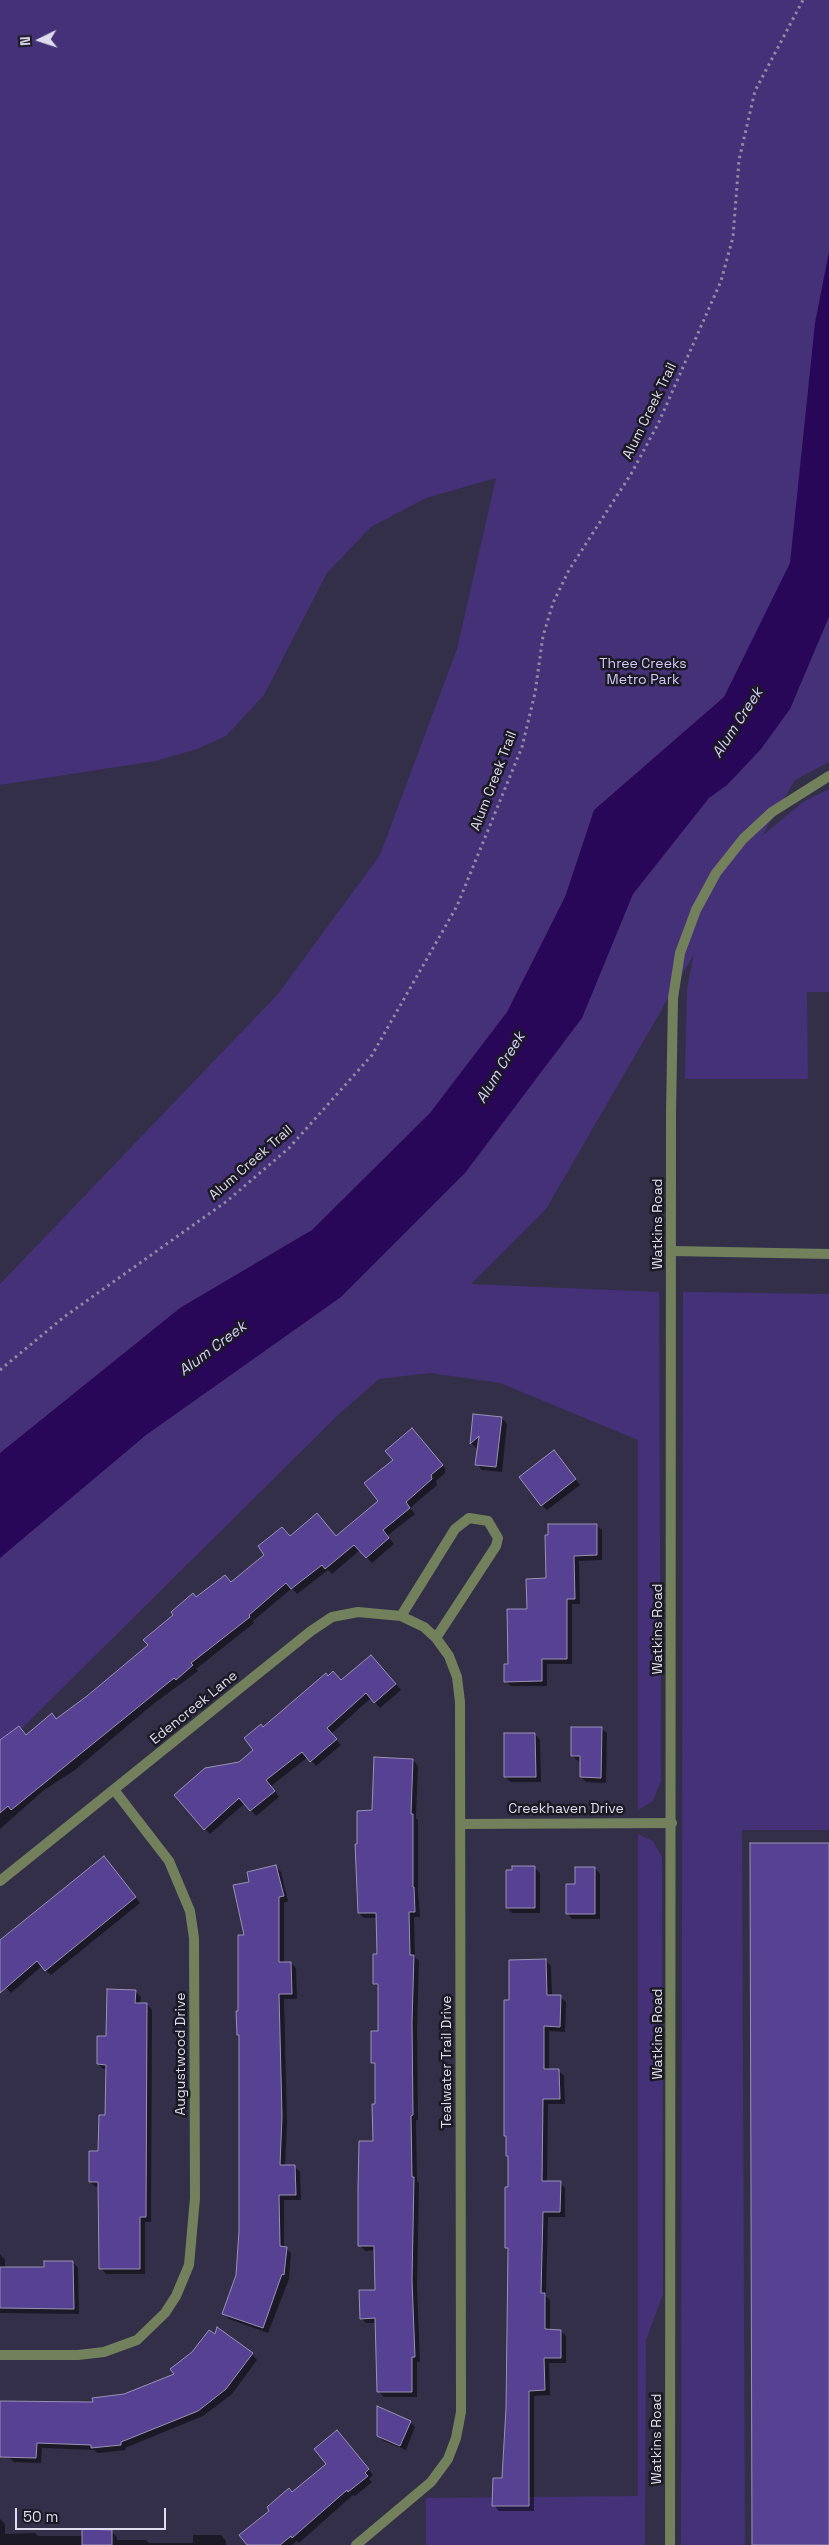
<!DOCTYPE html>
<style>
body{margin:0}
#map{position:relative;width:829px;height:2545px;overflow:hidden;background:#332f48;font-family:"Space Grotesk",sans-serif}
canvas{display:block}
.north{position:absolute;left:15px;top:15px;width:50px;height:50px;-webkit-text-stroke:4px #1b1924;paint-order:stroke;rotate:266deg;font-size:14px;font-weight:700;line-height:20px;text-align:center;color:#dfdded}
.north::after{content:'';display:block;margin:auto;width:18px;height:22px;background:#dfdded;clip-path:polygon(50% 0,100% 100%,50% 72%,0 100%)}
.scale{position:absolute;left:15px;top:2508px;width:151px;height:22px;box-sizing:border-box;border:2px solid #dfdded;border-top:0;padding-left:6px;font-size:15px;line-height:18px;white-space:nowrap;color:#dfdded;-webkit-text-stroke:4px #1b1924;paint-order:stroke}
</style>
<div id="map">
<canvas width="829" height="2545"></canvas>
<div class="north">N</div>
<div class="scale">50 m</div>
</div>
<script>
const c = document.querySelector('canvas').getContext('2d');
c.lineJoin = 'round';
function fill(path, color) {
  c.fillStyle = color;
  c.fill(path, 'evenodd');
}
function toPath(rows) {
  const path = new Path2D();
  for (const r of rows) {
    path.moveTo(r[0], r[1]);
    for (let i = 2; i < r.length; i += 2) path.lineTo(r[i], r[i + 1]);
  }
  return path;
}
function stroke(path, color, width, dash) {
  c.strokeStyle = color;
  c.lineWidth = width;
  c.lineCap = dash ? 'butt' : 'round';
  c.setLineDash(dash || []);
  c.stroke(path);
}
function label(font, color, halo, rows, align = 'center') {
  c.font = font + ' "Space Grotesk",sans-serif';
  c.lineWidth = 5;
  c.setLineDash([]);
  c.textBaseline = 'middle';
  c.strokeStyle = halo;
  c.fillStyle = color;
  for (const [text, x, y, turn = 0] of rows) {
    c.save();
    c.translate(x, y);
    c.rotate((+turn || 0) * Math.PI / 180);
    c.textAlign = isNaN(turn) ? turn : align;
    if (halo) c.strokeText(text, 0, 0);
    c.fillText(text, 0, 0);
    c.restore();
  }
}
fill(toPath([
 [0,0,829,0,829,762,795,780,762,836,803,802,829,789,829,992,807,992,808,1079,685,1079,687,989,694,954,546,1209,471,1284,659,1292,661,1781,653,1801,638,1810,638,1440,500,1383,430,1373,379,1379,339,1414,0,1750,0,1284,278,994,380,855,457,649,496,478,426,498,371,527,327,573,264,695,226,736,197,749,156,761,0,785],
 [683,1292,829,1294,829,1830,742,1830,745,2545,681,2545],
 [638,1834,653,1841,662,1857,663,2294,646,2340,645,2545,426,2545,426,2498,638,2496]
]), '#443178');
fill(toPath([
 [829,252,829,617,790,709,761,749,727,785,709,798,633,894,582,1018,465,1173,341,1297,146,1435,0,1558,0,1453,180,1308,312,1230,430,1113,507,1012,565,897,594,810,724,697,790,563,815,323]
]), '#280658');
fill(toPath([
 [474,1415,502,1418,507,1424,502,1472,482,1470,477,1464,479,1446,476,1448,471,1443],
 [418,1435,445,1468,445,1473,436,1481,437,1485,410,1508,415,1514,387,1536,394,1544,372,1563,360,1550,332,1574,328,1570,297,1594,292,1588,253,1621,254,1623,196,1669,198,1671,152,1705,75,1770,44,1790,0,1829,0,1742,27,1736,57,1720,149,1645,196,1598,232,1584,290,1537,336,1537,380,1501,394,1460],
 [559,1457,580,1485,547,1510,542,1505],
 [596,1525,602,1530,602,1560,579,1561,580,1604,572,1604,572,1664,547,1664,547,1686,511,1686,505,1681,528,1610,547,1580],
 [376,1662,401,1690,380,1708,371,1698,331,1734,341,1745,316,1766,308,1757,271,1786,279,1797,256,1816,245,1803,210,1834,205,1829,239,1763,255,1750,263,1728,328,1677,342,1682],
 [601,1728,607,1733,606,1783,586,1782,581,1777,581,1761,578,1761,572,1756],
 [535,1734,540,1740,541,1782,511,1782,505,1777],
 [413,1760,418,1766,416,1818,418,1820,418,1892,420,1917,414,1917,415,1957,419,1961,417,2029,418,2120,416,2120,417,2181,419,2183,417,2287,420,2362,417,2362,417,2397,384,2397,378,2391,376,2323,366,2323,361,2318,377,2291,376,2250,365,2251,360,2245,374,2142,377,2066,372,2062,379,2033,379,1988,374,1983,378,1955,377,1918,364,1918,359,1913,356,1845,359,1845,373,1812],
 [109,1863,140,1903,51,1975,42,1966,11,1993,0,1981,0,1940],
 [276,1867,281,1872,288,1901,284,1903,284,1963,291,1963,296,1968,297,1999,284,1999,287,2123,285,2166,294,2166,300,2172,301,2200,284,2200,284,2248,291,2253,289,2279,268,2333,229,2319,223,2314,237,2275,241,2231,240,2037,238,2034,250,1883],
 [534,1867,540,1873,540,1913,512,1913,507,1907],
 [595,1868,600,1874,600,1919,572,1919,567,1913,576,1885],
 [546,1961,551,1966,552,1997,560,1997,566,2002,565,2032,549,2031,549,2071,559,2071,564,2076,565,2104,548,2104,547,2182,560,2182,565,2188,565,2217,548,2217,546,2296,550,2300,550,2331,561,2331,566,2336,566,2363,549,2363,550,2395,534,2396,534,2511,499,2511,494,2505,503,2479,508,2408,509,2250,507,2247,510,2188,509,2158,505,2136,510,2002],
 [135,1991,141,1997,140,2004,147,2004,152,2010,151,2222,145,2222,145,2274,106,2274,101,2268,99,2187,96,2187,90,2182,99,2152,107,2116,107,2069,103,2069,98,2064,107,2037],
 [0,2254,5,2260,5,2268,45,2269,73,2262,78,2268,79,2314,0,2313],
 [252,2354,257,2360,232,2394,203,2416,125,2448,126,2450,98,2453,94,2450,42,2448,41,2463,14,2462,0,2449,0,2402,94,2403,124,2396],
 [410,2422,415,2427,406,2450,384,2441,378,2435],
 [342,2438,373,2475,369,2479,372,2482,355,2496,353,2495,299,2543,297,2541,292,2545,249,2545,293,2494,328,2464],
 [0,2519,5,2524,5,2534,35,2533,38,2536,83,2536,111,2531,117,2537,117,2540,146,2540,149,2543,193,2543,193,2535,221,2535,226,2541,226,2545,0,2545]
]), '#0007');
const building = toPath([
 [473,1414,502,1417,496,1467,475,1465,479,1436,470,1444,473,1414],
 [412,1428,443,1465,431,1475,432,1479,406,1502,410,1508,383,1530,389,1538,366,1558,354,1545,325,1569,322,1565,291,1589,286,1583,249,1615,250,1617,191,1663,193,1665,176,1680,174,1678,11,1810,8,1806,0,1813,0,1740,19,1726,26,1735,52,1713,56,1719,87,1696,148,1645,143,1640,173,1615,171,1612,193,1593,196,1597,225,1575,231,1582,264,1555,258,1546,282,1527,290,1536,317,1513,336,1536,378,1501,364,1483,393,1460,385,1451,412,1428],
 [554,1450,576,1479,541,1506,519,1477,554,1450],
 [548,1524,597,1524,597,1555,574,1556,575,1599,567,1599,567,1659,542,1659,542,1681,504,1682,504,1664,508,1664,507,1609,527,1609,526,1579,546,1578,545,1535,548,1535,548,1524],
 [371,1655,396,1684,374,1703,366,1693,327,1728,337,1739,310,1762,302,1752,266,1780,275,1791,250,1811,239,1798,204,1830,174,1795,205,1768,239,1762,253,1750,244,1738,261,1724,263,1727,326,1673,328,1676,333,1671,341,1680,371,1655],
 [571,1727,602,1727,601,1778,580,1777,580,1756,571,1756,571,1727],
 [504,1733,535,1733,536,1777,504,1777,504,1733],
 [374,1757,413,1759,411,1814,413,1814,413,1887,414,1887,415,1912,409,1912,410,1955,414,1955,412,2022,413,2115,411,2116,412,2177,414,2177,412,2280,415,2357,412,2357,412,2392,377,2392,375,2318,360,2319,359,2290,375,2290,374,2246,358,2246,358,2188,359,2141,373,2141,372,2104,375,2104,375,2063,371,2063,371,2031,378,2031,378,1984,373,1984,373,1954,377,1954,376,1913,358,1913,355,1844,357,1844,357,1811,372,1810,374,1757],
 [750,1843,829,1843,829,2545,752,2545,750,1843],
 [104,1856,136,1897,45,1971,37,1961,0,1993,0,1940,104,1856],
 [276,1865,284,1896,279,1897,279,1962,291,1962,292,1994,279,1994,282,2116,280,2165,295,2165,296,2195,279,2195,280,2246,287,2247,284,2275,282,2274,263,2328,222,2314,236,2275,239,2231,239,2035,237,2035,236,2011,238,2011,238,1935,244,1935,233,1885,249,1882,247,1872,276,1865],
 [512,1866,535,1866,535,1908,506,1908,506,1870,512,1870,512,1866],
 [575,1867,595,1867,595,1914,566,1914,566,1884,575,1884,575,1867],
 [546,1959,547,1995,561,1995,560,2027,544,2026,544,2069,559,2069,560,2099,543,2099,542,2181,561,2181,560,2212,543,2212,541,2293,545,2293,545,2329,561,2330,561,2358,544,2358,545,2390,529,2391,529,2506,492,2506,493,2478,502,2478,506,2408,508,2248,505,2248,505,2187,508,2187,508,2156,506,2156,506,2136,504,2136,504,2000,509,2000,509,1960,546,1959],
 [107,1989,136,1990,135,2003,147,2003,146,2217,140,2217,140,2269,99,2269,98,2182,89,2182,89,2151,98,2151,99,2115,105,2115,106,2065,97,2064,97,2036,106,2036,107,1989],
 [44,2261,73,2261,74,2309,0,2308,0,2267,44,2267,44,2261],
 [217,2327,253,2353,226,2389,198,2411,121,2442,121,2445,91,2448,91,2445,37,2443,36,2458,0,2457,0,2401,93,2402,92,2398,124,2394,174,2374,170,2369,192,2352,209,2330,215,2334,217,2327],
 [377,2406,411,2421,400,2446,377,2436,377,2406],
 [337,2430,369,2469,365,2473,368,2476,348,2492,347,2490,292,2538,291,2536,280,2545,247,2545,239,2535,269,2511,267,2507,289,2488,292,2492,326,2464,314,2449,337,2430],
 [82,2529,112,2530,112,2545,82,2545,82,2529]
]);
fill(building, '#574193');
stroke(building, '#9893b2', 1);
stroke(toPath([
 [0,1370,64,1317,227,1201,289,1148,372,1055,457,906,522,747,535,693,543,636,553,603,569,570,631,474,658,424,721,281,733,237,739,160,755,91,803,0]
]), '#8f8ca1', 3, [2.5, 4]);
stroke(toPath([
 [672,1251,829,1254]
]), '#72815b', 10);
stroke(toPath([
 [401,1616,455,1529,469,1518,488,1521,498,1538,496,1546,436,1638],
 [461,1824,672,1823],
 [0,1881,311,1631,332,1617,358,1612,401,1616,424,1627,436,1638,449,1656,457,1677,460,1702,461,2412,456,2438,448,2459,431,2482,356,2545],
 [0,2355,78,2355,104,2352,137,2340,165,2313,176,2296,189,2265,195,2198,194,1938,190,1911,169,1861,115,1791]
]), '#72815b', 10);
stroke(toPath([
 [670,2545,671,1114,673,998,680,953,696,910,716,873,743,839,772,812,829,776]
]), '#72815b', 10);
label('14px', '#dfdded', '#1b1924', [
 ["Alum Creek Trail",650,411,-64],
 ["Alum Creek Trail",494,781,-69],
 ["Alum Creek Trail",251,1163,-41],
 ["Watkins Road",658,1224,-90],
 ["Watkins Road",658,1629,-90],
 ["Edencreek Lane",194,1708,-39],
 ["Creekhaven Drive",566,1809],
 ["Watkins Road",658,2034,-90],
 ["Augustwood Drive",181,2054,-90],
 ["Tealwater Trail Drive",447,2062,-90],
 ["Watkins Road",657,2439,-90]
]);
label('14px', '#d1caf8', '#1b1924', [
 ["Three Creeks",643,664],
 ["Metro Park",643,680]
]);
label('italic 15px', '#d6cffd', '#1b1924', [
 ["Alum Creek",738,723,-57],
 ["Alum Creek",501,1068,-59],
 ["Alum Creek",213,1349,-37]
]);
</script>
